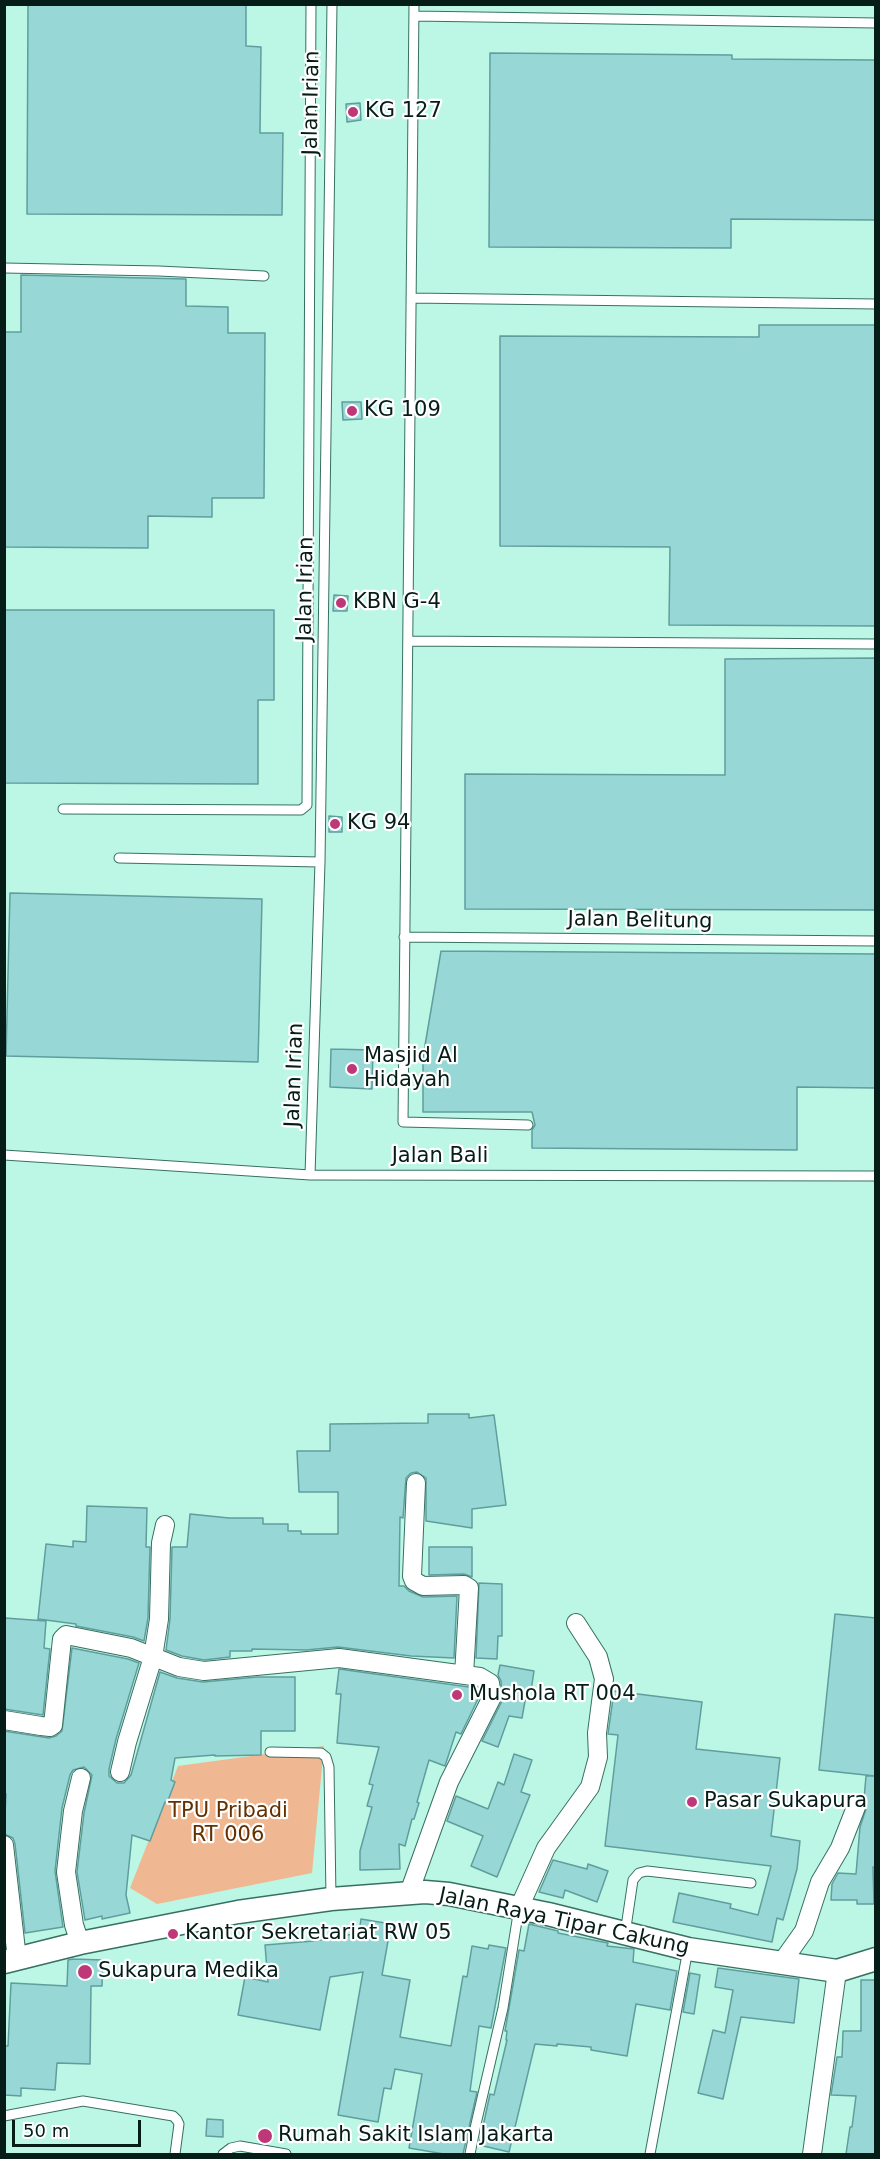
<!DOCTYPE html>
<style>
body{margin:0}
#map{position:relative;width:880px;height:2159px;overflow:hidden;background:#bcf7e5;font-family:"DejaVu Sans",sans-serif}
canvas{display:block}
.frame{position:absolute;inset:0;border:6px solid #061d17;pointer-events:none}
.scale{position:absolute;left:12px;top:2120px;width:129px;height:27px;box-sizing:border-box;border:3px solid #061d17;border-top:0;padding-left:8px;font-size:18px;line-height:21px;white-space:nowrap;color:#061d17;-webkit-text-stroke:4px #fff;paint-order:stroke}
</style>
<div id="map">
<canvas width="880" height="2159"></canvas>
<div class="frame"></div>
<div class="scale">50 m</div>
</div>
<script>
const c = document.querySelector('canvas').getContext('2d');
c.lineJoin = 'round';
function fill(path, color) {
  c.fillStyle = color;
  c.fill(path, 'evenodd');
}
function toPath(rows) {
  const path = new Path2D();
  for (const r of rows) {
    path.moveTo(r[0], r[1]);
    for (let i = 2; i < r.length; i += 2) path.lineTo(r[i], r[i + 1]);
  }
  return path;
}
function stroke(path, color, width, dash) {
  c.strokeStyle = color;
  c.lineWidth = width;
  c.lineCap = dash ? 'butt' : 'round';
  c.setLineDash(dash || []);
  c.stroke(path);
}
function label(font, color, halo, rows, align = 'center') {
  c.font = font + ' "DejaVu Sans",sans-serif';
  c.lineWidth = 4.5;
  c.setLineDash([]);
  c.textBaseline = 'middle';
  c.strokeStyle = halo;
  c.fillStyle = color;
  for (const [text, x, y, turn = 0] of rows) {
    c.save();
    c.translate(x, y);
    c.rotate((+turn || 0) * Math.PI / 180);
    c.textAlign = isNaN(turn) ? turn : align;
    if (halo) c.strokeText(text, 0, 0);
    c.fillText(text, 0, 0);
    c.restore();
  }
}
fill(toPath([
 [324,1746,312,1873,157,1904,130,1888,178,1766]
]), '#efb792');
const building = toPath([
 [28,4,246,4,246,46,261,47,260,133,283,133,282,215,27,214,28,4],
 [490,53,732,55,732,59,876,60,876,220,731,219,731,248,489,247,490,53],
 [360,103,361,120,347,122,346,104,360,103],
 [21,275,186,279,186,306,228,307,228,333,265,333,264,498,212,498,212,517,148,516,148,548,4,547,5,332,21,332,21,275],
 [759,325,876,325,876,626,669,625,670,547,500,546,500,336,759,337,759,325],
 [342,402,361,402,362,419,343,420,342,402],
 [334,595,348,596,347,611,333,611,334,595],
 [4,610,274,610,274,700,258,700,258,784,4,783,4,610],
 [876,658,876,910,465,909,465,774,725,775,725,659,876,658],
 [329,816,342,817,342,832,329,832,329,816],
 [10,893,262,899,258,1062,6,1056,10,893],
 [441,951,876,954,876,1088,797,1087,797,1150,532,1148,532,1130,535,1125,532,1112,423,1112,423,1057,441,951],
 [331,1049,373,1050,372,1089,330,1087,331,1049],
 [428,1414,469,1414,469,1418,494,1415,506,1505,472,1509,472,1528,426,1521,426,1478,417,1472,411,1473,406,1478,403,1518,400,1517,399,1586,404,1586,409,1591,423,1597,457,1596,454,1658,411,1656,338,1647,306,1650,252,1649,252,1651,230,1651,230,1657,204,1660,182,1656,166,1650,170,1619,172,1547,187,1547,190,1514,229,1518,263,1518,263,1524,288,1524,288,1531,301,1531,301,1534,338,1534,338,1492,299,1492,297,1451,330,1451,330,1424,428,1423,428,1414],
 [87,1506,147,1508,146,1547,150,1547,148,1618,144,1641,133,1637,76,1626,76,1624,38,1619,46,1544,73,1547,73,1541,86,1542,87,1506],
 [429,1547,472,1547,472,1577,464,1574,429,1575,429,1547],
 [479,1583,502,1584,502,1636,498,1636,497,1659,476,1658,479,1583],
 [835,1614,876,1618,876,1867,873,1867,874,1904,857,1904,857,1900,831,1900,832,1884,838,1873,856,1874,860,1827,867,1806,864,1799,866,1776,875,1776,819,1770,835,1614],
 [5,1618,46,1621,44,1648,50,1649,43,1715,4,1709,5,1618],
 [72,1648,128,1659,139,1663,116,1739,109,1769,109,1776,117,1783,124,1783,131,1775,160,1672,177,1678,203,1682,257,1677,295,1677,295,1731,261,1731,261,1755,215,1756,215,1755,175,1758,171,1780,175,1782,167,1803,165,1802,150,1841,132,1835,126,1895,130,1913,102,1919,102,1916,85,1920,77,1872,84,1813,92,1775,84,1767,73,1770,70,1775,62,1808,55,1871,63,1927,25,1933,15,1844,13,1838,4,1834,6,1794,4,1794,4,1731,49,1738,56,1736,62,1731,72,1648],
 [500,1665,534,1671,531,1691,527,1690,522,1718,509,1716,498,1747,482,1741,502,1701,501,1681,498,1675,500,1665],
 [339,1669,476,1688,480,1690,480,1695,461,1734,456,1732,445,1766,429,1760,417,1802,419,1803,414,1819,412,1819,405,1846,399,1844,400,1869,360,1870,360,1851,372,1807,367,1806,373,1785,369,1784,379,1747,337,1743,341,1694,336,1694,339,1669],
 [614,1691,702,1702,696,1749,780,1758,771,1836,800,1841,797,1869,783,1920,777,1918,772,1942,673,1922,679,1893,731,1904,730,1908,758,1915,771,1866,605,1846,618,1735,608,1734,614,1691],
 [514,1754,532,1760,521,1792,530,1795,497,1877,471,1866,483,1836,447,1821,456,1796,488,1809,498,1782,504,1785,514,1754],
 [553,1860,587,1869,588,1864,608,1871,597,1902,565,1890,563,1898,539,1892,553,1860],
 [361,1919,391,1924,382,1975,410,1980,400,2037,451,2046,463,1976,467,1977,472,1946,488,1949,489,1945,506,1948,491,2028,479,2026,470,2091,477,2092,463,2154,444,2154,409,2148,422,2074,395,2069,391,2089,384,2088,378,2122,338,2115,363,1972,330,1977,320,2030,238,2015,245,1977,268,1982,265,1945,314,1941,359,1933,361,1919],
 [529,1924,558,1931,558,1933,608,1943,607,1946,634,1949,633,1962,677,1971,670,2010,636,2004,627,2056,591,2050,591,2047,557,2044,557,2046,535,2044,509,2152,479,2145,490,2094,494,2095,507,2040,506,2040,507,2031,505,2031,519,1950,524,1951,529,1924],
 [73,1959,103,1960,102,1986,91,1986,90,2064,57,2063,55,2090,21,2088,21,2096,4,2095,4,2046,8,2046,11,1983,67,1986,68,1960,73,1959],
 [718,1968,799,1979,794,2023,741,2017,723,2099,698,2093,713,2030,725,2033,733,1990,715,1987,718,1968],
 [690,1973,700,1975,694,2014,683,2012,690,1973],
 [861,1980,876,1980,876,2154,846,2154,850,2127,852,2127,856,2096,831,2095,837,2057,842,2057,843,2031,861,2031,861,1980],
 [207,2119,223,2120,223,2137,206,2136,207,2119]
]);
fill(building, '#97d7d6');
stroke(building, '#609e9e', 1.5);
const service = toPath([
 [414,4,403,1122,528,1125],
 [414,16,876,23],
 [4,268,159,271,264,276],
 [411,298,876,304],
 [408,641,876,644],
 [63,809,301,810,307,805,311,4],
 [119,858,320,862],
 [404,937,876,941],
 [4,1155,310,1175,876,1176],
 [310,1175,320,862,332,4],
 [270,1752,321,1753,326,1757,329,1767,331,1898],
 [625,1934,633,1880,639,1873,647,1871,751,1883],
 [4,2116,83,2101,173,2116,177,2120,179,2124,175,2154],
 [223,2154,231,2148,240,2146,286,2154],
 [470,2154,476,2124,503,2008,519,1908],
 [650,2154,688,1949]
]);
const minor = toPath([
 [416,1483,412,1576,414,1581,423,1586,464,1585,469,1588,464,1675],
 [4,1720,41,1726,50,1727,53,1725,62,1639,66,1635,131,1648,179,1667,204,1671,339,1658,480,1677,490,1683,492,1697,449,1782,409,1893],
 [120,1772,127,1742,153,1657,159,1619,161,1543,165,1525],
 [4,1845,17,1959],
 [519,1908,546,1848,590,1787,598,1757,597,1733,604,1679,598,1657,576,1623],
 [80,1943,74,1925,66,1872,73,1811,81,1778],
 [782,1962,804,1931,820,1882,840,1848,856,1807],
 [812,2154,837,1971]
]);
const tertiary = toPath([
 [4,1962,80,1943,238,1912,331,1899,425,1892,449,1894,548,1914,688,1949,837,1971,876,1959]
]);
stroke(service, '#377061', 11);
stroke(minor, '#377061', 20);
stroke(tertiary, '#377061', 25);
stroke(service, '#fff', 9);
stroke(minor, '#fff', 18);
stroke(tertiary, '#fff', 22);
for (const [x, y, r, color] of [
 [353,112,6,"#be3879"],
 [352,411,6,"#be3879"],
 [341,603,6,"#be3879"],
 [335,824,6,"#be3879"],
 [352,1069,6,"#be3879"],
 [457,1695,6,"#be3879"],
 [692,1802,6,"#be3879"],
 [173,1934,6,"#be3879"],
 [85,1972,8,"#be3879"],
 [265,2136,8,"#be3879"]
]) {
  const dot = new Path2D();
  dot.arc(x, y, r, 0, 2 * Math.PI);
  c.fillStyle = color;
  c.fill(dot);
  stroke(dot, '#fff', 2);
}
label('21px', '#061d17', '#fff', [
 ["Jalan Irian",312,103,-89],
 ["Jalan Irian",306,589,-89],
 ["Jalan Belitung",640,921,1],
 ["Jalan Irian",295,1075,-88],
 ["Jalan Bali",440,1157],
 ["Jalan Raya Tipar Cakung",564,1922,12]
]);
label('21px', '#061d17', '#fff', [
 ["KG 127",365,112],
 ["KG 109",364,411],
 ["KBN G-4",353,603],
 ["KG 94",347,824],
 ["Masjid Al",364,1057],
 ["Hidayah",364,1081],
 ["Mushola RT 004",469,1695],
 ["Pasar Sukapura",704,1802],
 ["Kantor Sekretariat RW 05",185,1934],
 ["Sukapura Medika",98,1972],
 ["Rumah Sakit Islam Jakarta",278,2136]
], 'left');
label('21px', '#653000', '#fff', [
 ["TPU Pribadi",228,1812],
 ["RT 006",228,1836]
]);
</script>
